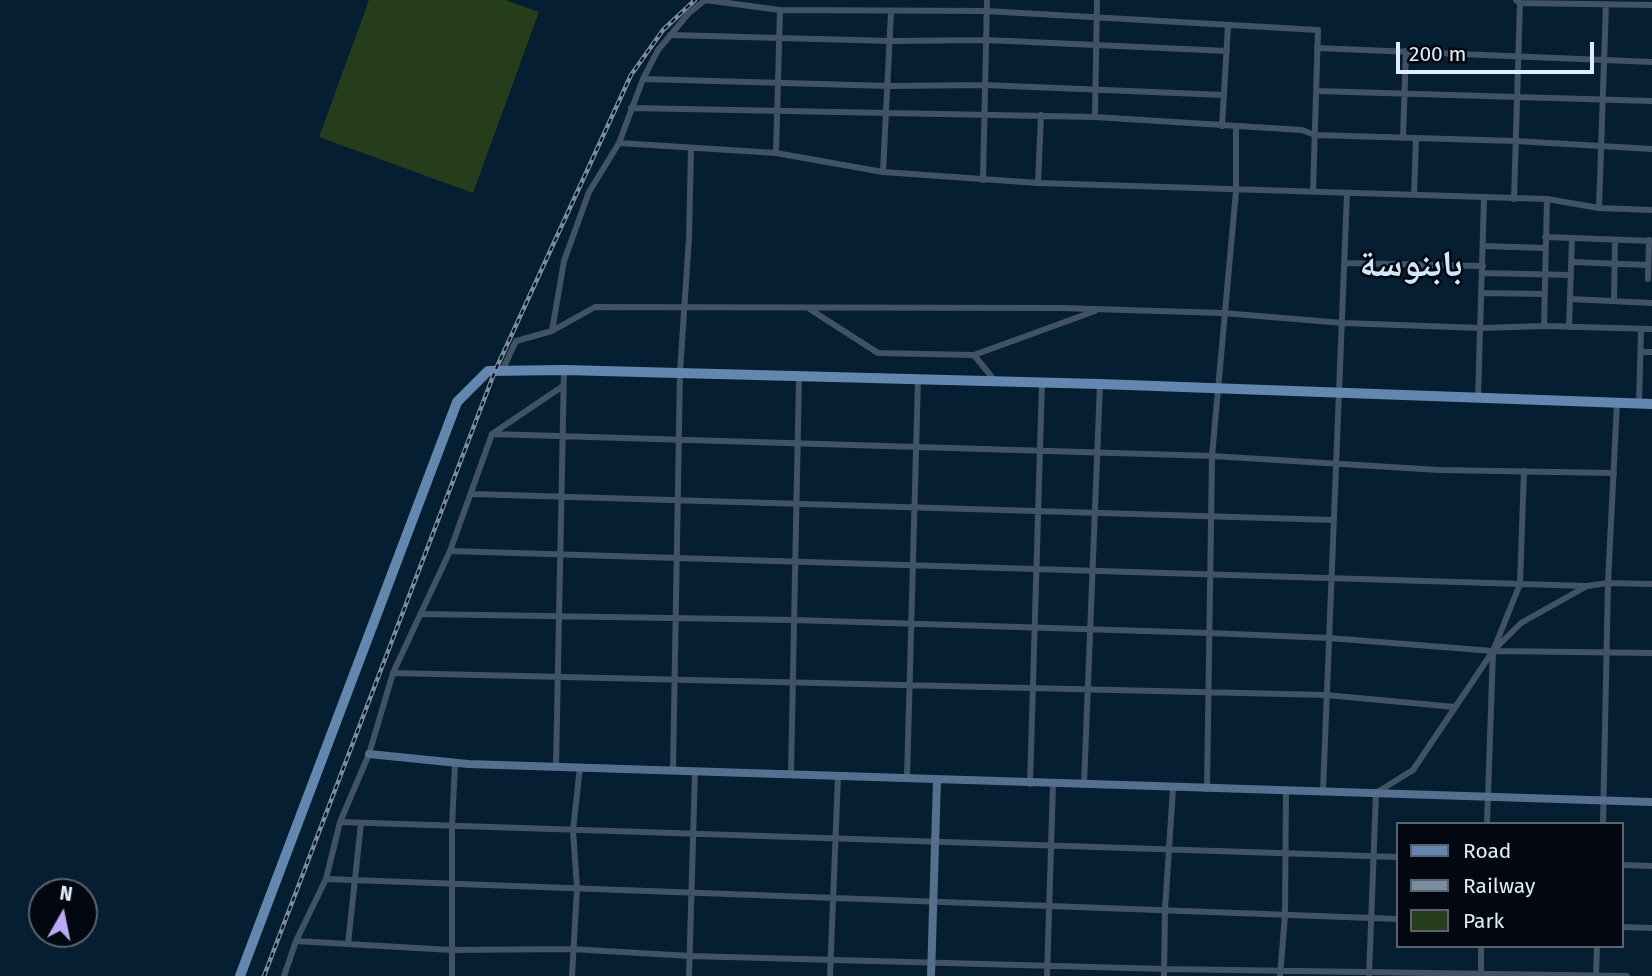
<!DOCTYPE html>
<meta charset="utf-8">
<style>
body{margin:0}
#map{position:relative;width:1652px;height:976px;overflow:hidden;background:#061e32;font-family:"Fira Sans",sans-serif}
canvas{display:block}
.legend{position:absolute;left:1396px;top:822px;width:228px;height:126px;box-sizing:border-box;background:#020710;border:2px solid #5a636e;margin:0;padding:9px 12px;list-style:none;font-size:21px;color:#deedfb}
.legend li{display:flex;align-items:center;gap:14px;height:35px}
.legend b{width:35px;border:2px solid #5a636e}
.north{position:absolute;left:28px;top:878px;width:70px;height:70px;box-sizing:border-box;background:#020710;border:2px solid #5a636e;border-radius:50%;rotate:9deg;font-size:19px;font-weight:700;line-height:28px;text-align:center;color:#deedfb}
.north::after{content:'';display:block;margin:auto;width:24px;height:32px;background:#bcaaf6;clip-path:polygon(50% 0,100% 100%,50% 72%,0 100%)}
.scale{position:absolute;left:1396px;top:42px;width:198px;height:32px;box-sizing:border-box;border:4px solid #deedfb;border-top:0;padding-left:9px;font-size:21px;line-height:24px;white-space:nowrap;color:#deedfb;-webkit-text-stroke:5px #020710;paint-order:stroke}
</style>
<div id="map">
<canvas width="1652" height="976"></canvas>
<ul class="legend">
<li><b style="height:9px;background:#6487af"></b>Road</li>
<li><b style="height:9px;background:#7a8d9e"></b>Railway</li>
<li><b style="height:19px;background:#253d1a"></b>Park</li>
</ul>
<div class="north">N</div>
<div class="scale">200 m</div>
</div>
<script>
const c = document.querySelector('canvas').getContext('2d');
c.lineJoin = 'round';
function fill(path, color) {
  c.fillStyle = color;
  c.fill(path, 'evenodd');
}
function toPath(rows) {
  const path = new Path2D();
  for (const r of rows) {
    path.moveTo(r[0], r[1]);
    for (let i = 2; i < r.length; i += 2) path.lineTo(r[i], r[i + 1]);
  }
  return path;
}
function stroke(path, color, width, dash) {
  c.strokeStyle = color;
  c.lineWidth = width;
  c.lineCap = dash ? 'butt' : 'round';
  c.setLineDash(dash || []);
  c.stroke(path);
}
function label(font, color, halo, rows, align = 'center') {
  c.font = font + ' "Fira Sans","Noto Naskh Arabic",sans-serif';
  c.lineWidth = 5;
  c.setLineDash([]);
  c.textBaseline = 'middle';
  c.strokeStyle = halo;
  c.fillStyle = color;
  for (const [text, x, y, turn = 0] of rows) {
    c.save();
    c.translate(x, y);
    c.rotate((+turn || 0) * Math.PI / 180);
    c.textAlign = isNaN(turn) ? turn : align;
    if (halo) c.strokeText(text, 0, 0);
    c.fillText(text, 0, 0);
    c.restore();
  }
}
fill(toPath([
 [369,0,505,0,539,12,473,193,319,137]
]), '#253d1a');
stroke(toPath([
 [705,0,780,10,986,11,1318,30,1313,192],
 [1520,3,1652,5],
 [670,35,891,41,986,40,1227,51],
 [1317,48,1652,62],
 [643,79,889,86,985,85,1224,95],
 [1316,91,1652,101],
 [631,108,1095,117,1302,130,1315,135,1516,141,1652,149],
 [1095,117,1097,0],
 [1222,126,1228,26],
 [1403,138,1406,51],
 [619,143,776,153,883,172,1038,183,1547,199,1599,208,1652,210],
 [776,153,780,10],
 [883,172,891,12],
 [983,180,987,0],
 [1038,183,1041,115],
 [1414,195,1416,138],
 [1514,199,1520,3,1516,0],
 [1599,208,1606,4],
 [1545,237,1652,241],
 [1483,246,1545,248],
 [1572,262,1648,265],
 [1345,263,1483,266],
 [1482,273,1571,275],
 [1648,279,1649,240],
 [1482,293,1544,294],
 [1570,299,1652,303],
 [1614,300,1615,240],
 [808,308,878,353,974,355,1095,311],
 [1544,326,1547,199],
 [1569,327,1572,238],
 [552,331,564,261,589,192,619,143,643,79,658,50,688,14,705,0],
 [1641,352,1652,352],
 [974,355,995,381],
 [502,371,516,341,552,331,595,307,1061,308,1223,313,1343,323,1481,328,1544,326,1652,329],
 [1478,399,1484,198],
 [1639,404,1641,329],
 [492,434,1212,456,1439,470,1614,473],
 [472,494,1333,520],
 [450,551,1587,586],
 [420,614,794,620,1209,633,1329,638,1493,651,1652,653],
 [393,673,1326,695,1455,707],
 [556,766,564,370],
 [673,770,680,372,689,238,691,149],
 [791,774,799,376],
 [907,778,918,379],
 [1030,784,1042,382],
 [1084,784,1100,384],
 [1207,789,1212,456,1236,191,1236,127],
 [1323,791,1347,193],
 [340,822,1398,857],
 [1487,824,1493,651,1520,584,1524,471],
 [1603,824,1608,583,1617,403],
 [1622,865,1652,866],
 [326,879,1398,919],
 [1622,927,1652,928],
 [296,941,451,950,572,949,690,956,1165,969,1627,976],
 [348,944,361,823],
 [1481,974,1481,946],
 [284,976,296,941,326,879,340,822,369,754,393,673,450,551,492,434,563,386],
 [452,976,452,826,455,763],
 [572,976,577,888,573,830,580,767],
 [689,976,695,771],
 [830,976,838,776],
 [1047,976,1053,784],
 [1164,976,1165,910,1173,788],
 [1280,976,1285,915,1286,790],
 [1369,976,1376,793,1413,770,1493,651,1521,623,1587,586,1608,583,1652,584],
 [1596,976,1597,946]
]), '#415265', 6);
stroke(toPath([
 [369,754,468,764,1652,802],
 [931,976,937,780]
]), '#55708f', 8);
stroke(toPath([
 [240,976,457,402,488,371,564,370,1100,384,1652,404]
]), '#6487af', 10);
const rail = toPath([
 [264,976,495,371,631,75,663,30,695,0]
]);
stroke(rail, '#7a8d9e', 4.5);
stroke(rail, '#020710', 2, [5]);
label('bold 37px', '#d0e7fe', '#020710', [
 ["بابنوسة",1411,266]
]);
</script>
